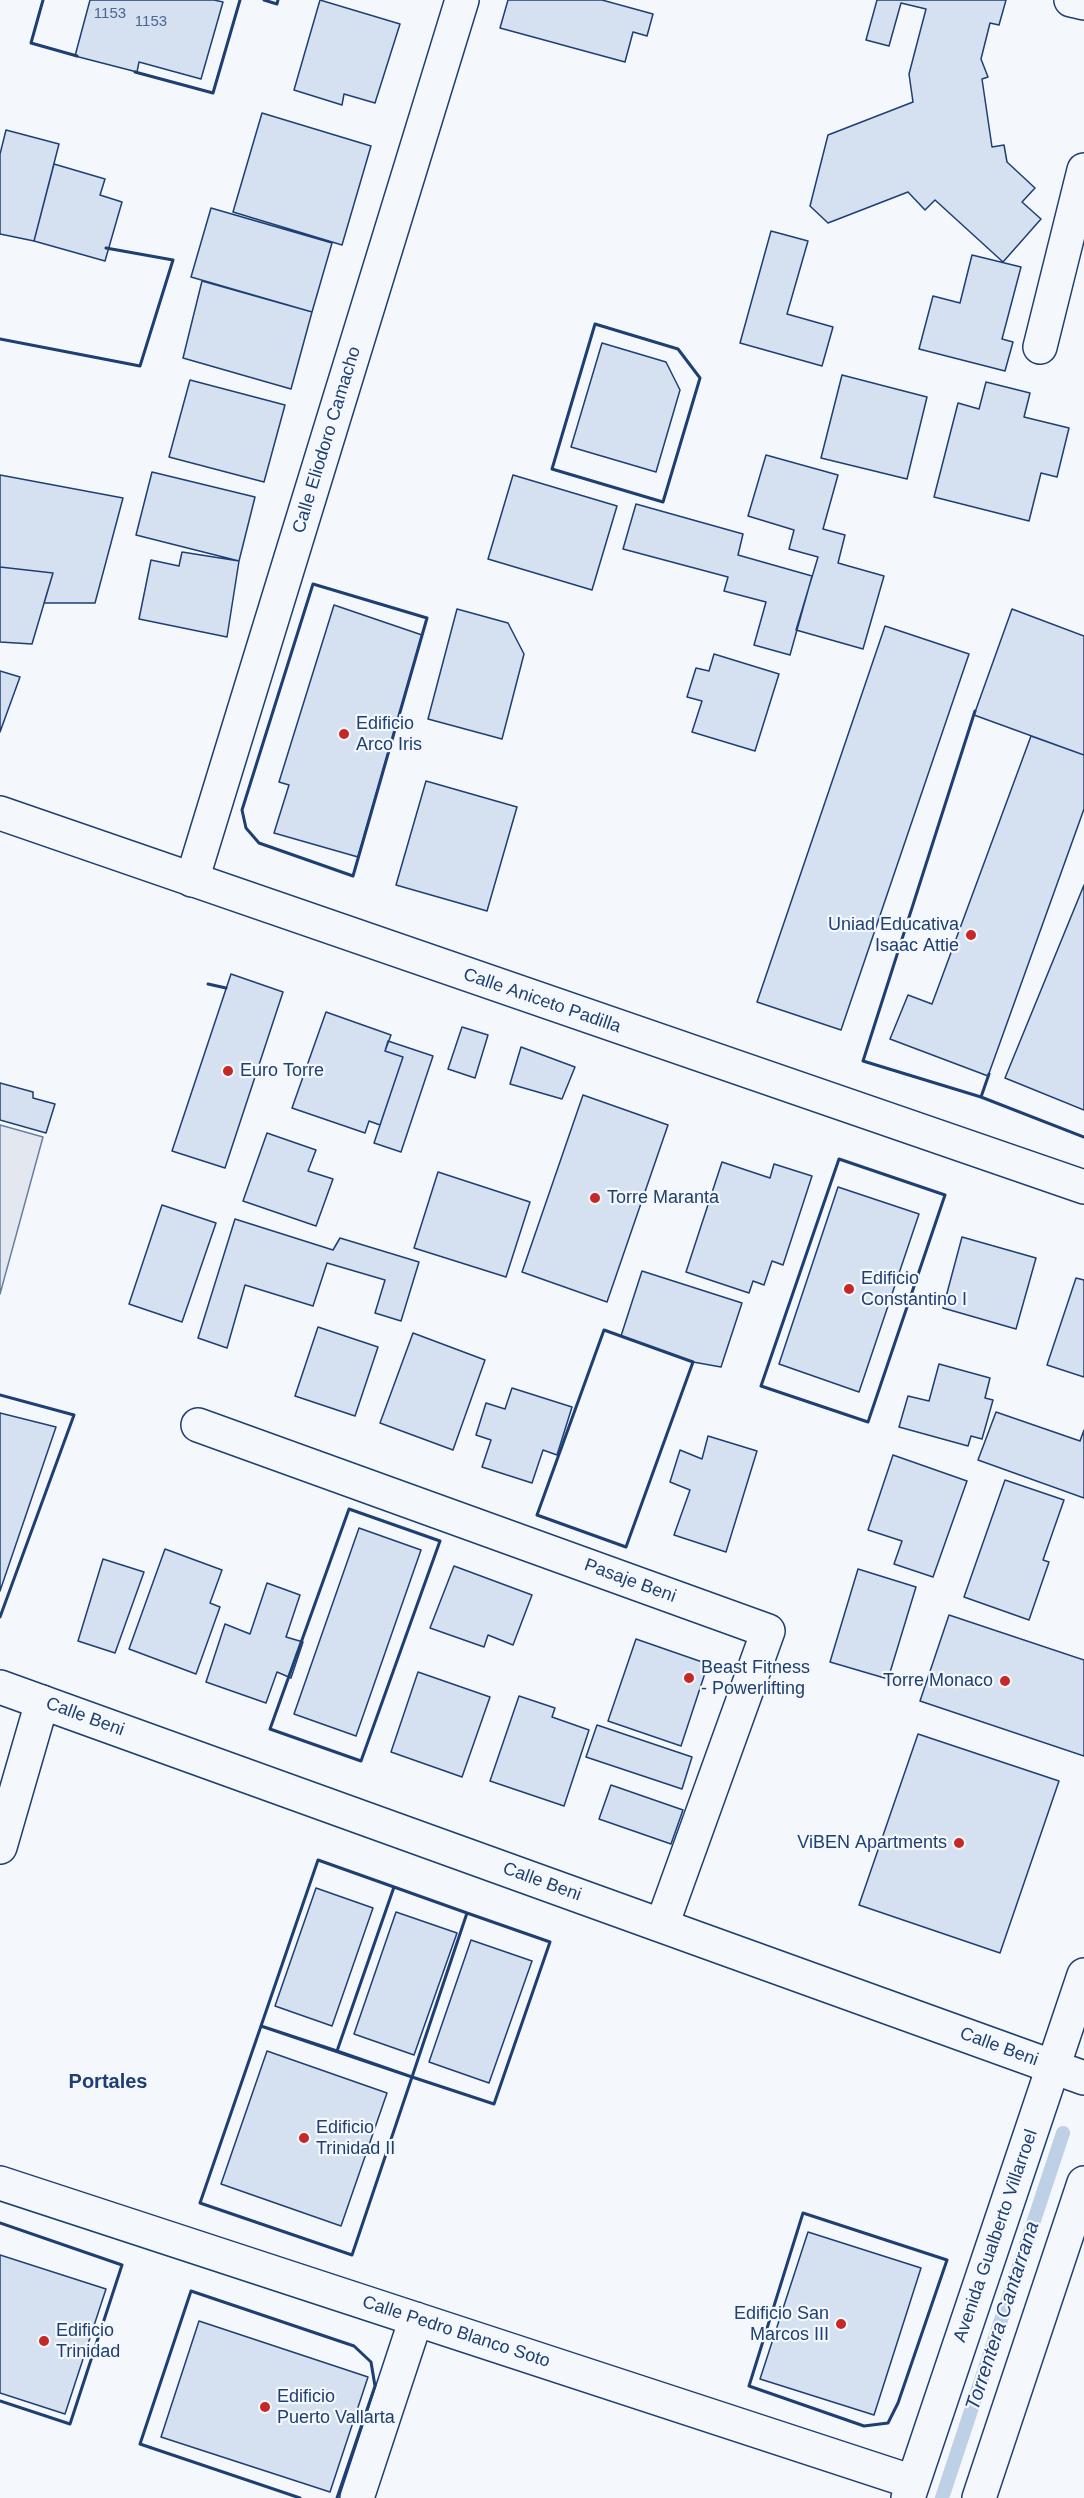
<!DOCTYPE html>
<style>
body{margin:0}
canvas{display:block;background:#f4f7fb}
</style>
<canvas width="1084" height="2498"></canvas>
<script>
const c = document.querySelector('canvas').getContext('2d');
c.lineJoin = 'round';
function fill(path, color) {
  c.fillStyle = color;
  c.fill(path, 'evenodd');
}
function toPath(rows) {
  const path = new Path2D();
  for (const r of rows) {
    path.moveTo(r[0], r[1]);
    for (let i = 2; i < r.length; i += 2) path.lineTo(r[i], r[i + 1]);
  }
  return path;
}
function stroke(path, color, width, dash) {
  c.strokeStyle = color;
  c.lineWidth = width;
  c.lineCap = dash ? 'butt' : 'round';
  c.setLineDash(dash || []);
  c.stroke(path);
}
function label(font, color, halo, rows, align = 'center') {
  c.font = font + ' Arial,sans-serif';
  c.lineWidth = 4.5;
  c.setLineDash([]);
  c.textBaseline = 'middle';
  c.strokeStyle = halo;
  c.fillStyle = color;
  for (const [text, x, y, turn = 0] of rows) {
    c.save();
    c.translate(x, y);
    c.rotate((+turn || 0) * Math.PI / 180);
    c.textAlign = isNaN(turn) ? turn : align;
    if (halo) c.strokeText(text, 0, 0);
    c.fillText(text, 0, 0);
    c.restore();
  }
}
const parking = toPath([
 [0,1125,43,1137,0,1294,0,1125]
]);
fill(parking, '#e3e8f0');
stroke(parking, '#687fa3', 1.5);
stroke(toPath([
 [942,2498,1063,2133]
]), '#bed0e5', 14);
const building = toPath([
 [90,0,214,0,223,2,201,79,139,62,137,72,75,56,90,0],
 [320,0,400,24,375,103,344,94,342,105,294,90,320,0],
 [508,0,602,0,653,14,647,36,633,32,625,62,500,28,508,0],
 [877,0,1006,0,999,25,990,23,981,59,988,77,982,79,992,147,1004,145,1007,162,1035,188,1022,202,1041,219,1003,262,935,200,925,210,908,192,828,223,810,206,828,135,913,102,909,74,926,9,901,3,889,46,866,40,877,0],
 [262,113,371,146,342,245,233,212,262,113],
 [6,130,59,144,34,241,0,234,0,154,6,130],
 [54,164,105,179,100,195,122,202,105,261,34,241,54,164],
 [211,208,332,243,312,312,191,277,211,208],
 [771,231,808,241,787,314,833,327,822,366,740,343,771,231],
 [972,255,1021,267,1002,339,1013,342,1005,371,919,349,933,296,960,303,972,255],
 [202,281,312,312,291,389,183,358,202,281],
 [602,343,666,362,680,390,656,472,571,447,602,343],
 [842,375,927,397,907,479,821,458,842,375],
 [190,380,285,405,264,482,169,457,190,380],
 [986,382,1030,393,1024,417,1069,428,1057,477,1041,473,1029,521,934,497,958,403,979,409,986,382],
 [766,455,838,475,823,529,845,535,838,563,884,576,863,649,796,630,818,557,789,549,794,530,748,516,766,455],
 [152,472,255,497,239,561,136,535,152,472],
 [0,475,123,498,95,603,44,603,53,573,0,567,0,475],
 [513,475,617,506,592,590,488,559,513,475],
 [636,504,743,534,738,555,812,576,790,655,754,645,766,602,724,591,728,577,623,549,636,504],
 [182,552,239,561,227,637,139,619,151,560,179,566,182,552],
 [0,567,53,573,32,644,0,642,0,567],
 [334,605,422,635,358,857,274,833,289,785,279,782,334,605],
 [457,609,508,623,524,654,502,739,428,719,457,609],
 [1012,609,1084,636,1084,755,974,715,1012,609],
 [885,626,969,654,841,1030,757,1002,885,626],
 [714,654,779,674,755,751,692,732,702,701,687,697,696,668,709,671,714,654],
 [0,671,20,677,0,732,0,671],
 [1031,736,1084,755,1084,809,988,1076,890,1039,908,995,932,1004,1031,736],
 [426,781,517,807,487,911,396,885,426,781],
 [1084,885,1084,1110,1005,1078,1084,885],
 [231,974,283,992,225,1168,172,1151,231,974],
 [326,1012,391,1035,385,1051,403,1057,380,1125,369,1121,365,1133,292,1108,326,1012],
 [462,1027,488,1035,475,1078,448,1069,462,1027],
 [388,1041,433,1056,401,1152,374,1143,403,1057,385,1051,388,1041],
 [521,1047,575,1067,562,1099,510,1084,521,1047],
 [0,1083,33,1092,33,1098,55,1104,46,1133,0,1120,0,1083],
 [583,1095,668,1125,607,1302,522,1272,583,1095],
 [267,1133,316,1150,308,1171,333,1179,316,1226,243,1201,267,1133],
 [722,1162,770,1178,774,1164,812,1176,783,1265,772,1261,764,1285,753,1281,749,1293,686,1272,722,1162],
 [438,1172,530,1202,506,1277,414,1248,438,1172],
 [838,1187,919,1214,859,1392,779,1364,838,1187],
 [162,1205,216,1223,182,1322,129,1304,162,1205],
 [235,1219,333,1250,340,1238,419,1262,401,1321,375,1313,385,1280,327,1263,313,1306,245,1285,227,1348,198,1338,235,1219],
 [962,1237,1036,1258,1016,1329,943,1308,962,1237],
 [642,1271,742,1303,721,1367,693,1362,621,1336,642,1271],
 [1076,1278,1084,1280,1084,1377,1047,1365,1076,1278],
 [318,1327,378,1347,355,1416,295,1396,318,1327],
 [413,1333,485,1360,453,1450,380,1423,413,1333],
 [939,1364,990,1378,985,1398,993,1400,982,1439,971,1436,968,1446,899,1427,908,1396,929,1401,939,1364],
 [512,1388,572,1407,557,1455,543,1450,532,1483,482,1467,491,1440,476,1435,486,1403,505,1409,512,1388],
 [996,1412,1080,1441,1084,1430,1084,1498,978,1460,996,1412],
 [0,1413,56,1427,0,1591,0,1413],
 [708,1436,757,1451,726,1552,674,1535,690,1490,670,1482,680,1450,702,1459,708,1436],
 [893,1455,967,1481,933,1577,894,1564,902,1541,868,1530,893,1455],
 [1005,1480,1064,1500,1043,1560,1049,1562,1029,1620,964,1597,1005,1480],
 [359,1528,421,1550,356,1736,294,1714,359,1528],
 [165,1549,222,1570,210,1603,220,1607,196,1674,129,1649,165,1549],
 [103,1559,144,1572,115,1653,78,1641,103,1559],
 [454,1566,532,1595,513,1645,488,1635,484,1647,430,1628,454,1566],
 [858,1569,916,1587,888,1679,830,1662,858,1569],
 [267,1583,300,1595,286,1637,303,1642,291,1678,277,1672,266,1703,206,1682,225,1624,250,1634,267,1583],
 [949,1615,1084,1660,1084,1756,920,1701,949,1615],
 [636,1639,708,1664,681,1746,608,1721,636,1639],
 [418,1672,490,1697,462,1777,391,1752,418,1672],
 [519,1696,555,1708,552,1717,589,1730,564,1806,490,1781,519,1696],
 [597,1725,692,1757,682,1789,586,1757,597,1725],
 [918,1734,1059,1781,1000,1953,859,1905,918,1734],
 [611,1785,683,1810,671,1844,599,1819,611,1785],
 [316,1888,373,1908,332,2026,275,2006,316,1888],
 [396,1912,457,1933,414,2055,354,2034,396,1912],
 [471,1940,532,1961,489,2083,429,2062,471,1940],
 [267,2051,387,2093,341,2226,221,2184,267,2051],
 [808,2232,921,2268,874,2415,760,2379,808,2232],
 [0,2255,106,2289,65,2414,0,2393,0,2255],
 [199,2321,368,2377,330,2492,161,2437,199,2321]
]);
fill(building, '#d5e0f0');
stroke(building, '#1d3f73', 1.5);
const street = toPath([
 [1071,0,1084,3],
 [1040,347,1084,170],
 [192,880,462,0],
 [198,1425,768,1631,662,1925],
 [0,1847,42,1702],
 [0,2183,913,2482],
 [357,2498,416,2319],
 [908,2498,1084,1975],
 [979,2498,1084,2183]
]);
const secondary = toPath([
 [0,813,1084,1187],
 [0,1687,1084,2078]
]);
stroke(street, '#1d3f73', 36);
stroke(secondary, '#1d3f73', 36);
stroke(street, '#f4f7fb', 33);
stroke(secondary, '#f4f7fb', 33);
stroke(toPath([
 [43,0,31,43,77,56],
 [264,0,277,4,278,0],
 [135,72,213,93,240,0],
 [595,324,678,349,700,378,663,502,552,469,595,324],
 [0,339,140,366,173,260,106,248],
 [313,584,427,618,353,876,259,843,246,828,242,810,313,584],
 [975,711,863,1061,981,1097,989,1074],
 [208,984,226,988],
 [981,1097,1084,1137],
 [839,1159,945,1195,868,1422,761,1386,839,1159],
 [604,1330,693,1362,626,1547,537,1515,604,1330],
 [0,1395,74,1415,0,1617],
 [349,1509,440,1541,361,1761,270,1729,349,1509],
 [318,1860,394,1887,337,2051,261,2026,318,1860],
 [394,1887,467,1913,412,2077,337,2051,394,1887],
 [467,1913,550,1942,494,2104,412,2077,467,1913],
 [261,2026,412,2077,352,2255,200,2203,261,2026],
 [803,2213,947,2260,898,2403,888,2423,864,2426,749,2386,803,2213],
 [0,2223,122,2265,70,2424,0,2401],
 [300,2498,140,2444,191,2291,354,2346,371,2362,375,2386,337,2498]
]), '#1d3f73', 3);
for (const [x, y, r, color] of [
 [344,734,6,"#c62828"],
 [971,935,6,"#c62828"],
 [228,1071,6,"#c62828"],
 [595,1198,6,"#c62828"],
 [849,1289,6,"#c62828"],
 [689,1678,6,"#c62828"],
 [1005,1681,6,"#c62828"],
 [959,1843,6,"#c62828"],
 [304,2138,6,"#c62828"],
 [841,2324,6,"#c62828"],
 [44,2341,6,"#c62828"],
 [265,2407,6,"#c62828"]
]) {
  const dot = new Path2D();
  dot.arc(x, y, r, 0, 2 * Math.PI);
  c.fillStyle = color;
  c.fill(dot);
  stroke(dot, '#f4f7fb', 2);
}
label('15px', '#4b6792', null, [
 ["1153",110,14],
 ["1153",151,22]
]);
label('18px', '#1d3f73', '#f4f7fb', [
 ["Calle Eliodoro Camacho",327,440,-73],
 ["Calle Aniceto Padilla",542,1001,19],
 ["Pasaje Beni",630,1581,20],
 ["Calle Beni",85,1717,20],
 ["Calle Beni",542,1882,20],
 ["Calle Beni",999,2047,20],
 ["Avenida Gualberto Villarroel",996,2236,-71],
 ["Calle Pedro Blanco Soto",456,2332,18]
]);
label('18px', '#1d3f73', '#f4f7fb', [
 ["Edificio",356,724],
 ["Arco Iris",356,745],
 ["Uniad Educativa",959,925,"right"],
 ["Isaac Attie",959,946,"right"],
 ["Euro Torre",240,1071],
 ["Torre Maranta",607,1198],
 ["Edificio",861,1279],
 ["Constantino I",861,1300],
 ["Beast Fitness",701,1668],
 ["- Powerlifting",701,1689],
 ["Torre Monaco",993,1681,"right"],
 ["ViBEN Apartments",947,1843,"right"],
 ["Edificio",316,2128],
 ["Trinidad II",316,2149],
 ["Edificio San",829,2314,"right"],
 ["Marcos III",829,2335,"right"],
 ["Edificio",56,2331],
 ["Trinidad",56,2352],
 ["Edificio",277,2397],
 ["Puerto Vallarta",277,2418]
], 'left');
label('bold 20px', '#1d3f73', '#f4f7fb', [
 ["Portales",108,2082]
]);
label('italic 20px', '#1d3f73', '#f4f7fb', [
 ["Torrentera Cantarrana",1003,2316,-72]
]);
</script>
